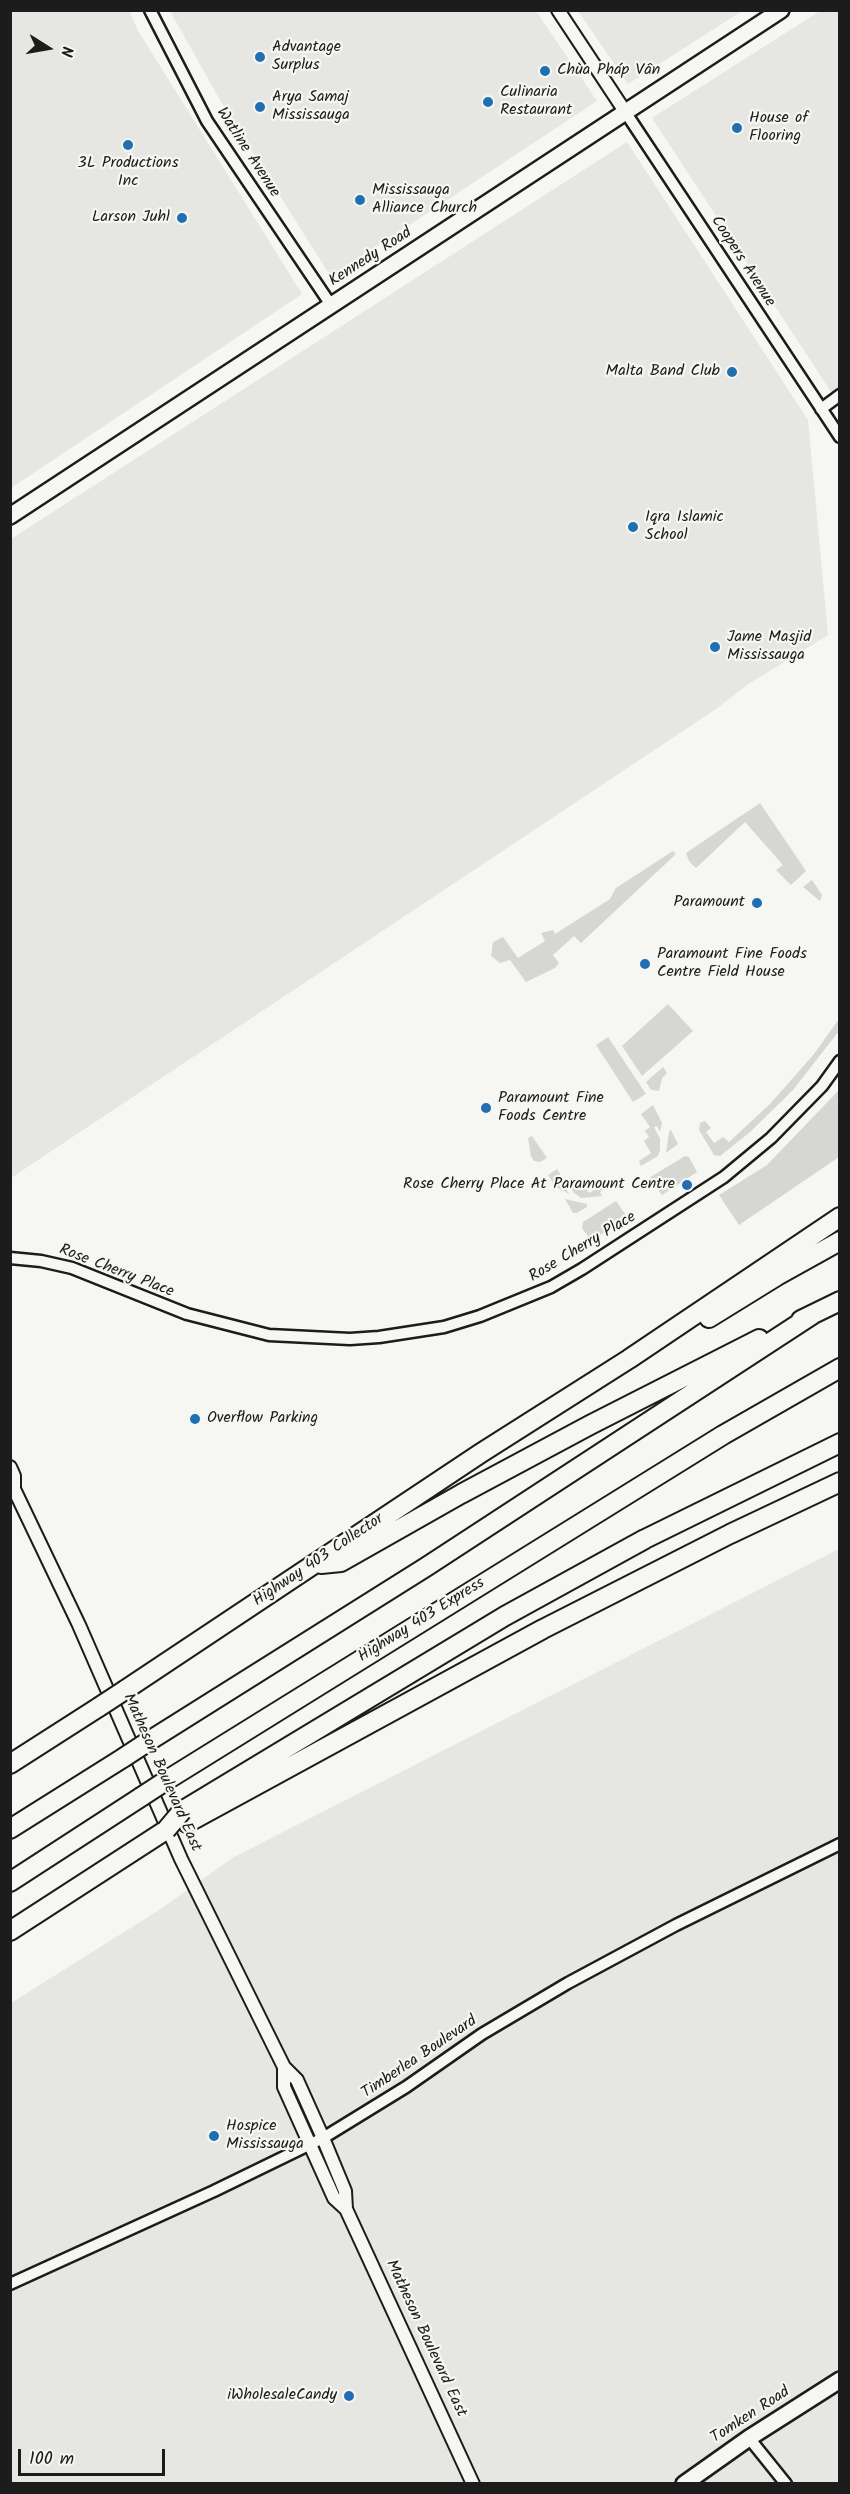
<!DOCTYPE html>
<html>
<head>
<meta charset="utf-8">
<style>
  body { margin:0 }
  #map { position:relative; width:850px; height:2494px; overflow:hidden; background:#f6f6f2; font-family:Kalam,sans-serif }
  canvas { display:block }
  .frame { position:absolute; inset:0; border:12px solid #1c1c1c; pointer-events:none }
  .north { position:absolute; left:18px; top:18px; width:60px; height:60px; -webkit-text-stroke:4px #f6f6f2; paint-order:stroke; rotate:101deg; font-size:16px; font-weight:700; line-height:24px; text-align:center; color:#1c1c1c }
  .north::after { content:''; display:block; margin:auto; width:21px; height:27px; background:#1c1c1c; clip-path:polygon(50% 0,100% 100%,50% 72%,0 100%) }
  .scale { position:absolute; left:18px; top:2449px; width:147px; height:27px; box-sizing:border-box; border:3px solid #1c1c1c; border-top:0; padding-left:8px; font-size:18px; line-height:21px; white-space:nowrap; color:#1c1c1c; -webkit-text-stroke:4px #f6f6f2; paint-order:stroke }
</style>
</head>
<body>
<div id="map">
<canvas width="850" height="2494"></canvas>
<div class="frame"></div>
<div class="north">N</div>
<div class="scale">100 m</div>
</div>
<script>
const context = document.querySelector('canvas').getContext('2d');
context.lineJoin = 'round';
function fill(path, color) { context.fillStyle = color; context.fill(path, 'evenodd'); }
const poly = rows => new Path2D(rows.map(r => 'M' + r).join(''));
function trace(path, color, width, dash) { context.strokeStyle = color; context.lineWidth = width; context.lineCap = dash ? 'butt' : 'round'; context.setLineDash(dash || []); context.stroke(path); }
function label(font, color, halo, rows, align = 'center') {
  context.font = font + ' Kalam,sans-serif'; context.lineWidth = 4.5; context.setLineDash([]); context.textBaseline = 'middle'; context.strokeStyle = halo; context.fillStyle = color; for (const [text, x, y, turn = 0] of rows) {
    context.save(); context.translate(x, y); context.rotate((+turn || 0) * Math.PI / 180); context.textAlign = isNaN(turn) ? turn : align; if (halo) context.strokeText(text, 0, 0); context.fillText(text, 0, 0); context.restore();
  }
}
fill(poly([
  [11,10,130,11,137,29,302,294,11,488],
  [170,11,536,11,597,101,335,274,328,272,225,109],
  [578,11,742,11,628,84],
  [820,11,839,11,839,404,652,118],
  [627,142,808,420,828,635,747,685,716,709,11,1178,11,539],
  [839,1549,839,2483,11,2484,11,2003,156,1912,234,1857]
]), '#e6e6e2');
fill(poly([
  [760,803,806,871,791,885,776,870,783,865,745,822,696,868,689,861,686,853],
  [673,851,676,854,581,943,574,936,553,955,559,963,555,968,526,982,510,960,500,963,491,956,493,942,503,937,518,958,545,941,541,933,553,930,555,934,610,899,616,888],
  [812,880,822,895,820,901,803,887],
  [668,1004,693,1031,642,1076,622,1046],
  [839,1019,839,1031,793,1090,749,1133,720,1156,714,1155,699,1130,700,1123,705,1121,711,1128,706,1132,714,1143,723,1137,729,1142,771,1103,814,1054],
  [608,1037,646,1094,633,1102,596,1045],
  [663,1067,667,1073,662,1078,659,1091,651,1090,646,1082],
  [839,1090,839,1157,739,1225,719,1195,767,1165],
  [653,1105,662,1123,660,1132,657,1126,654,1127,660,1139,660,1150,658,1156,641,1166,639,1161,651,1153,644,1141,649,1137,645,1131,650,1127,641,1114],
  [671,1130,678,1144,666,1153,669,1132],
  [532,1136,547,1158,540,1162,534,1161,531,1156,528,1138],
  [685,1156,689,1157,697,1172,662,1195,649,1178],
  [557,1169,566,1184,564,1185,569,1194,555,1186,548,1175],
  [569,1182,573,1187,582,1183,589,1193,601,1186,604,1189,600,1192,602,1196,581,1198,573,1192],
  [565,1199,587,1204,587,1207,577,1213,573,1213],
  [616,1201,628,1218,591,1241,582,1228,583,1222]
]), '#d6d6d2');
const minor = poly([
  [150,10,207,121,331,305],
  [626,113,840,437],
  [821,409,840,395],
  [10,1258,41,1261,72,1268,187,1314,269,1335,350,1339,379,1337,444,1327,480,1316,551,1287,582,1269,724,1177,771,1138,822,1086,840,1061],
  [10,2284,214,2191,323,2138,406,2087,482,2034,568,1983,676,1925,840,1844],
  [749,2438,786,2484]
]);
const tertiary = poly([
  [558,10,626,113],
  [10,1467,14,1476,14,1489,79,1625,181,1859,284,2067,297,2080,323,2138,345,2191,346,2209],
  [284,2067,284,2087,334,2198,346,2209,473,2484]
]);
const secondary = poly([
  [10,516,781,10],
  [684,2484,749,2438,840,2380]
]);
const motorway = poly([
  [709,1318,777,1276,840,1241],
  [801,1320,840,1301],
  [321,1564,341,1562,461,1494,590,1425,759,1339],
  [125,1690,481,1453,629,1359,840,1217],
  [149,1741,426,1567,812,1315],
  [10,1764,99,1707],
  [167,1780,723,1435,840,1368],
  [182,1811,505,1616,645,1539,840,1443],
  [187,1823,543,1629,730,1534,840,1482],
  [10,1829,123,1758],
  [10,1882,141,1797],
  [10,1931,166,1830]
]);
trace(minor, '#1c1c1c', 15);
trace(tertiary, '#1c1c1c', 16);
trace(secondary, '#1c1c1c', 20);
trace(motorway, '#1c1c1c', 22);
trace(minor, '#f6f6f2', 10);
trace(tertiary, '#f6f6f2', 12);
trace(secondary, '#f6f6f2', 15);
trace(motorway, '#f6f6f2', 18);
const motorwayBridge = poly([
  [99,1707,125,1690],
  [123,1758,149,1741],
  [141,1797,167,1780],
  [166,1830,182,1811]
]);
trace(motorwayBridge, '#1c1c1c', 22, []);
trace(motorwayBridge, '#f6f6f2', 18);
for (const [x, y, r, color] of [
  [260,57,6,"#1f6fb2"],
  [545,71,6,"#1f6fb2"],
  [488,102,6,"#1f6fb2"],
  [260,107,6,"#1f6fb2"],
  [737,128,6,"#1f6fb2"],
  [128,145,6,"#1f6fb2"],
  [360,200,6,"#1f6fb2"],
  [182,218,6,"#1f6fb2"],
  [732,372,6,"#1f6fb2"],
  [633,527,6,"#1f6fb2"],
  [715,647,6,"#1f6fb2"],
  [757,903,6,"#1f6fb2"],
  [645,964,6,"#1f6fb2"],
  [486,1108,6,"#1f6fb2"],
  [687,1185,6,"#1f6fb2"],
  [195,1419,6,"#1f6fb2"],
  [214,2136,6,"#1f6fb2"],
  [349,2396,6,"#1f6fb2"]
]) { const dot = new Path2D(); dot.arc(x, y, r, 0, 2 * Math.PI); context.fillStyle = color; context.fill(dot); trace(dot, '#f6f6f2', 2); }
label('16px', '#1c1c1c', '#f6f6f2', [
  ["Advantage",272,48],
  ["Surplus",272,66],
  ["Chùa Pháp Vân",557,71],
  ["Culinaria",500,93],
  ["Restaurant",500,111],
  ["Arya Samaj",272,98],
  ["Mississauga",272,116],
  ["House of",749,119],
  ["Flooring",749,137],
  ["3L Productions",128,164,"center"],
  ["Inc",128,182,"center"],
  ["Mississauga",372,191],
  ["Alliance Church",372,209],
  ["Larson Juhl",170,218,"right"],
  ["Malta Band Club",720,372,"right"],
  ["Iqra Islamic",645,518],
  ["School",645,536],
  ["Jame Masjid",727,638],
  ["Mississauga",727,656],
  ["Paramount",745,903,"right"],
  ["Paramount Fine Foods",657,955],
  ["Centre Field House",657,973],
  ["Paramount Fine",498,1099],
  ["Foods Centre",498,1117],
  ["Rose Cherry Place At Paramount Centre",675,1185,"right"],
  ["Overflow Parking",207,1419],
  ["Hospice",226,2127],
  ["Mississauga",226,2145],
  ["iWholesaleCandy",337,2396,"right"]
], 'left');
label('16px', '#1c1c1c', '#f6f6f2', [
  ["Watline Avenue",247,153,57],
  ["Kennedy Road",371,258,-33],
  ["Coopers Avenue",742,262,57],
  ["Rose Cherry Place",583,1248,-31],
  ["Rose Cherry Place",116,1272,21],
  ["Highway 403 Collector",319,1561,-34],
  ["Highway 403 Express",422,1621,-32],
  ["Matheson Boulevard East",161,1773,66],
  ["Timberlea Boulevard",420,2058,-34],
  ["Matheson Boulevard East",425,2339,65],
  ["Tomken Road",751,2416,-33]
]);
</script>
</body>
</html>
